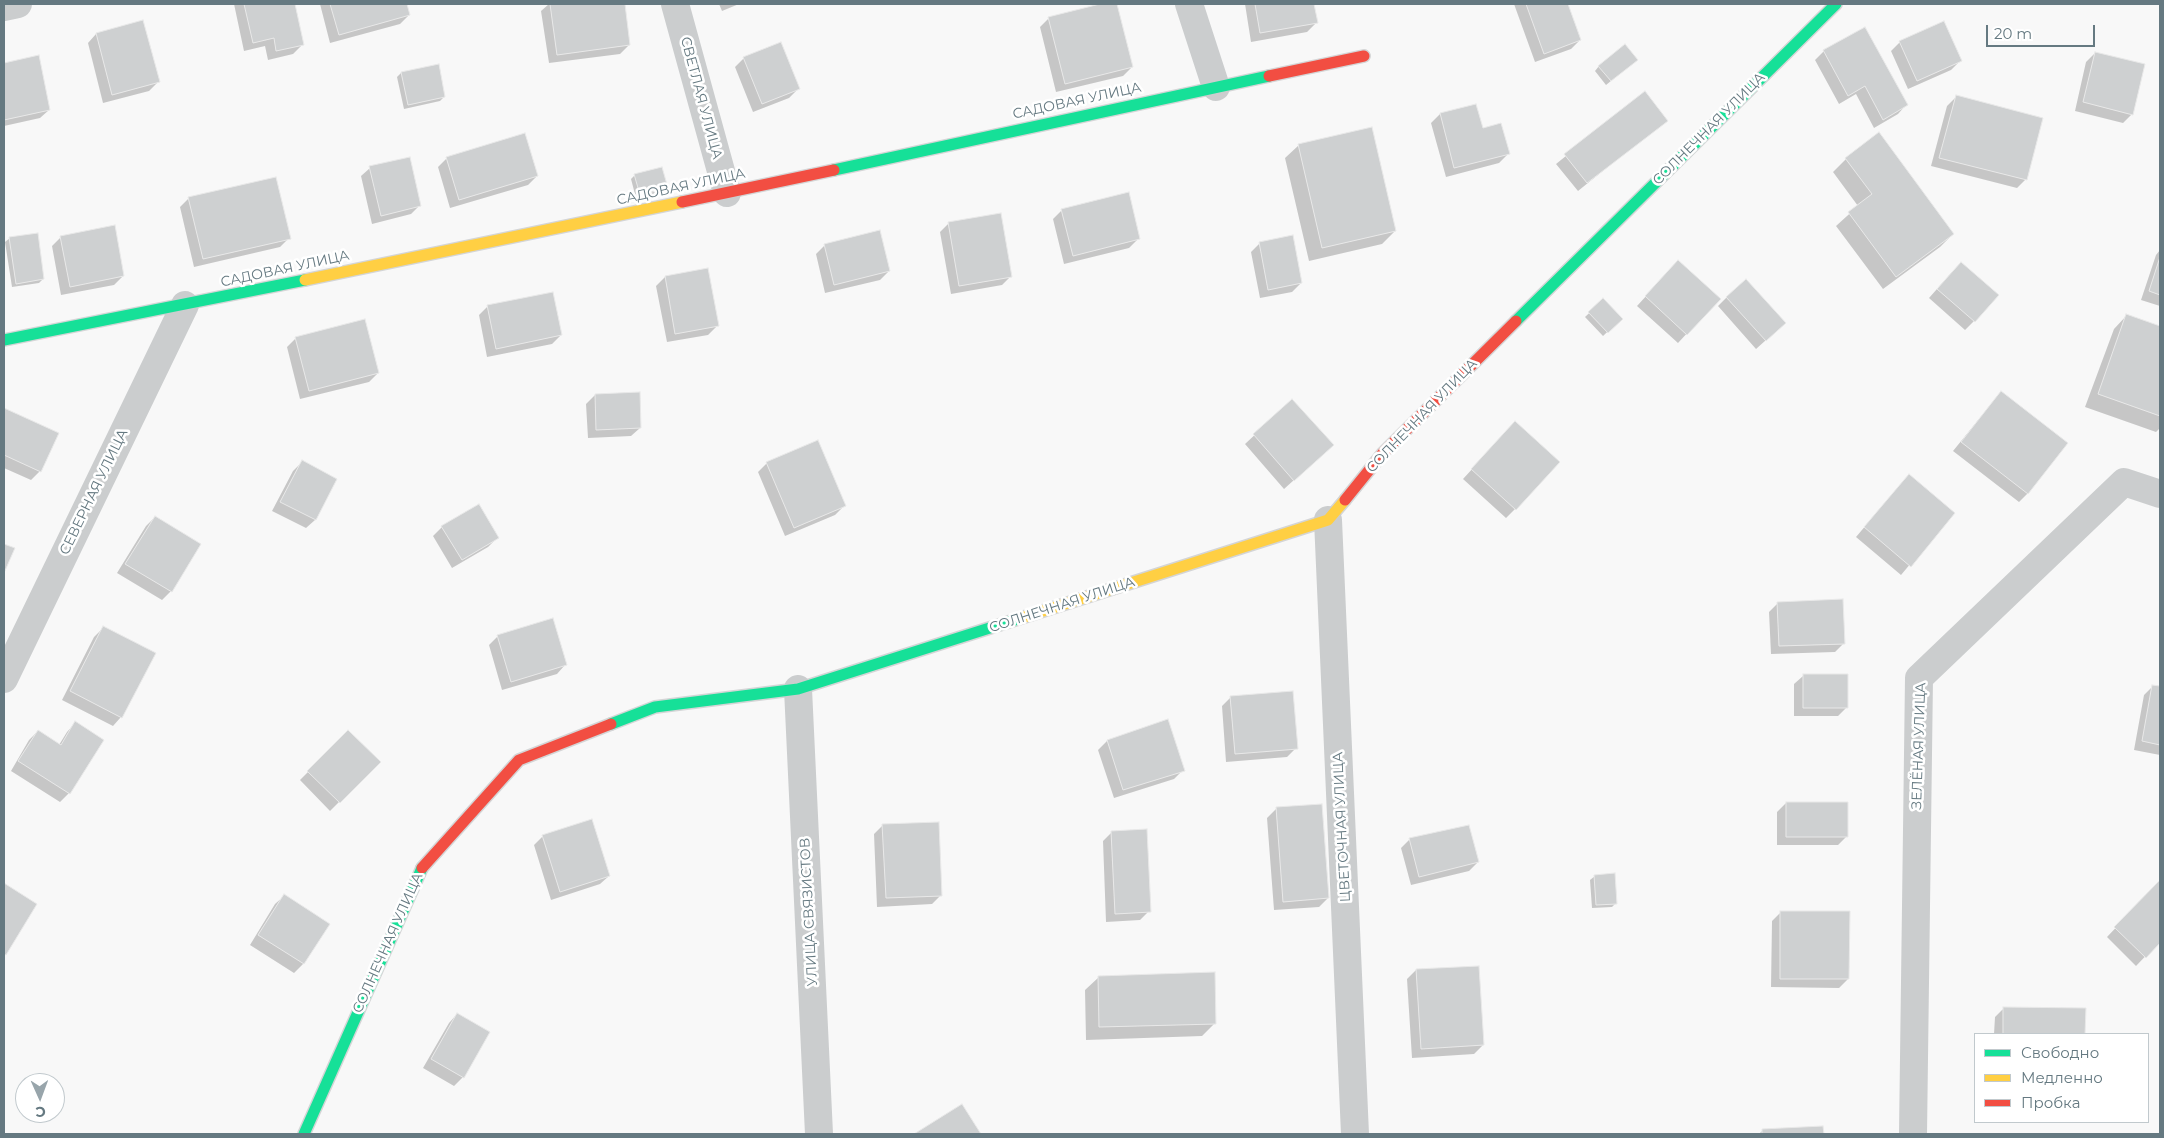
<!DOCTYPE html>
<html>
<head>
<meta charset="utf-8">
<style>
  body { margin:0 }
  #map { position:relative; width:2164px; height:1138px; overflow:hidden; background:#f8f8f8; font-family:Montserrat,sans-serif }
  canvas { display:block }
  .frame { position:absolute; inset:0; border:5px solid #657981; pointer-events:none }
  .legend { position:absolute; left:1974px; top:1033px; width:175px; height:90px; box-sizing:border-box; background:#fff; border:1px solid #c1c9cd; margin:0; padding:6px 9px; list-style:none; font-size:15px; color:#657981 }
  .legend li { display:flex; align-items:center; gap:10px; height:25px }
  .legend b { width:25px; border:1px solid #c1c9cd }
  .north { position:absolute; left:15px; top:1073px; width:50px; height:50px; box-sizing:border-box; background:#fff; border:1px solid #c1c9cd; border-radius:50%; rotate:178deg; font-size:14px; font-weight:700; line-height:20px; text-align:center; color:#657981 }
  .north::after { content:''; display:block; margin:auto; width:18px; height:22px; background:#98a5ab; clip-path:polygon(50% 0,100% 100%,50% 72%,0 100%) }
  .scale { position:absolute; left:1986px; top:25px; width:109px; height:22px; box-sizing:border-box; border:2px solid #657981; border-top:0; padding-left:6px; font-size:15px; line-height:18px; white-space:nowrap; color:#657981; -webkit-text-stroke:4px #fff; paint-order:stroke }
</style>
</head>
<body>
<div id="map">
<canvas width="2164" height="1138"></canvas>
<div class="frame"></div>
<ul class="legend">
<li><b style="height:6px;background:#16e098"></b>Свободно</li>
<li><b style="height:6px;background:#ffcf43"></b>Медленно</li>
<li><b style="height:6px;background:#f24e42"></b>Пробка</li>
</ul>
<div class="north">С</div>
<div class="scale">20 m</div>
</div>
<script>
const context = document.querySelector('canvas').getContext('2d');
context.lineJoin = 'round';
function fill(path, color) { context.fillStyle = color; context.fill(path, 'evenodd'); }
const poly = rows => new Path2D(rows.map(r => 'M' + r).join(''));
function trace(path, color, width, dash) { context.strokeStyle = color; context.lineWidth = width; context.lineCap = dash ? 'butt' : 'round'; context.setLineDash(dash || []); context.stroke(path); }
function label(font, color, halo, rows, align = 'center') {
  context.font = font + ' Montserrat,sans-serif'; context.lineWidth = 5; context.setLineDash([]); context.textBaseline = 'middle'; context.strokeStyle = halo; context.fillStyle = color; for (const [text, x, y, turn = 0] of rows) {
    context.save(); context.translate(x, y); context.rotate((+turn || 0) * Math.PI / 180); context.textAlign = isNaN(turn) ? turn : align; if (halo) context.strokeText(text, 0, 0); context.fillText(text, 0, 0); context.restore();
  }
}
fill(poly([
  [234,4,293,4,302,45,293,54,268,60,265,46,244,51],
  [320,4,406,4,409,15,400,24,330,43],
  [549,4,624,4,629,45,620,54,549,63,541,11],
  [719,4,739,4,722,11],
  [1105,4,1116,4,1132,67,1123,76,1056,92,1040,27,1049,18],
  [1245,4,1313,4,1316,23,1307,32,1251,42],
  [1514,4,1567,4,1580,40,1571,49,1535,62],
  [96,34,158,82,149,91,103,103,88,43],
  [1900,42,1960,61,1951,70,1908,89,1891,51],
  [1824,51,1906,105,1898,114,1874,128,1856,94,1839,104,1815,60],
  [2095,53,2132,114,2123,123,2075,111,2086,62],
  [38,57,49,110,40,118,4,126,4,64],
  [744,58,798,89,789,98,753,112,735,67],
  [1632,64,1606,85,1595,71,1599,66],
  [401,73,444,97,440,101,404,109,397,77],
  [1644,93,1666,120,1578,191,1556,164],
  [1956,97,2026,179,2017,188,1931,166,1947,106],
  [1476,105,1482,129,1508,154,1499,163,1446,177,1431,123,1440,114],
  [1299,145,1395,231,1382,244,1309,261,1285,158],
  [447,158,537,176,528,185,450,208,438,167],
  [1846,159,1953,234,1940,247,1883,289,1836,226,1858,206,1833,172],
  [370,168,420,205,411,214,372,224,361,176],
  [635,175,666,188,662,192,636,198,631,179],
  [189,198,289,238,280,247,194,267,180,207],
  [1062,210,1138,239,1129,248,1064,264,1053,219],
  [949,223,1011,276,1002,285,951,294,940,232],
  [61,237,123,276,114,285,61,295,52,246],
  [10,238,43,279,39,283,12,287,5,242],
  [1260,243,1301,283,1292,292,1260,298,1251,252],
  [825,245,889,271,880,280,825,293,816,254],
  [2160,250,2160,306,2141,300,2156,255],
  [1669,271,1719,299,1678,343,1637,306],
  [1952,272,1974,321,1965,330,1929,298],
  [665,277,717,326,708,335,667,342,656,286],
  [1727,297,1775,332,1756,349,1718,306],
  [1603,300,1621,319,1603,336,1585,317],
  [488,306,561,335,552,344,487,357,479,315],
  [2127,315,2160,327,2160,428,2156,432,2085,407,2114,329],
  [296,338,378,373,369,382,300,399,287,347],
  [2001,392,2028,493,2019,502,1953,451],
  [595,395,640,428,631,436,588,438,586,404],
  [1292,400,1323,454,1284,489,1245,444],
  [4,410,57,433,40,471,31,480,4,468],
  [1506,432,1515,509,1506,518,1463,479],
  [302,462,335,480,315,520,306,528,272,511,293,471],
  [767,463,844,506,835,515,785,536,758,472],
  [1900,485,1953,513,1901,575,1856,537],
  [155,517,171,591,162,600,117,573,146,526],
  [442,527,497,538,488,547,452,568,433,536],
  [1778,603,1844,643,1835,652,1771,654,1769,612],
  [103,628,121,717,113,726,62,700,94,637],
  [498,636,565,665,557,674,502,690,489,645],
  [1803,676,1847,707,1838,716,1794,716,1794,684],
  [2153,686,2160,688,2160,755,2134,750,2144,695],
  [1231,697,1296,748,1287,757,1226,762,1222,706],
  [75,723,69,793,60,802,11,771,29,740,38,731,59,745,67,732],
  [348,732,379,762,330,811,300,780],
  [1107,741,1183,770,1174,779,1114,798,1098,750],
  [1786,803,1847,836,1838,845,1777,845,1777,812],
  [1276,809,1328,898,1319,907,1274,910,1267,818],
  [883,825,941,895,932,904,877,907,874,834],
  [1112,832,1149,911,1140,920,1106,922,1103,841],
  [543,836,609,876,600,884,551,900,534,845],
  [1410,839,1478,862,1469,871,1411,885,1401,848],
  [1595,876,1616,903,1612,907,1592,908,1590,880],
  [2160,881,2160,941,2136,966,2107,937],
  [4,885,36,904,4,955],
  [284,896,329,924,303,964,294,973,250,945,275,904],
  [1781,912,1848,979,1839,988,1771,987,1772,921],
  [1416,970,1483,1045,1474,1054,1412,1058,1407,979],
  [1099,977,1215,1023,1202,1036,1086,1040,1085,990],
  [2004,1008,2085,1009,2084,1034,1994,1034,1995,1017],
  [457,1014,463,1077,454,1086,423,1068,449,1023],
  [962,1106,979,1134,916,1134],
  [1822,1128,1822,1134,1759,1134,1763,1130]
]), '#0003');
const building = poly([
  [244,4,295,4,304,45,276,51,274,38,253,43,244,4],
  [330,4,407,4,410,15,339,35,330,4],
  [550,4,625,4,630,45,557,55,550,4],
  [1100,4,1117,4,1133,67,1065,84,1048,17,1100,4],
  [1255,4,1314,4,1318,23,1260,33,1255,4],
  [1526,4,1568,4,1581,40,1544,54,1526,4],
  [143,20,160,82,112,95,96,33,143,20],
  [1944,21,1962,61,1917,81,1899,41,1944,21],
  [1865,27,1908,105,1883,120,1865,86,1848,96,1823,50,1865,27],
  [781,42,800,89,762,104,743,57,781,42],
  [1625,44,1638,60,1611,81,1598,66,1625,44],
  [2095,52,2145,64,2133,115,2083,102,2095,52],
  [39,55,50,110,4,120,4,63,39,55],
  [439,64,445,97,408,105,401,72,439,64],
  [1645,91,1668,121,1587,183,1564,154,1645,91],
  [1956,95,2043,118,2027,180,1939,158,1956,95],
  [1476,104,1483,128,1501,123,1510,154,1454,168,1440,113,1476,104],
  [1372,127,1396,231,1322,248,1298,144,1372,127],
  [1879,132,1954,234,1896,277,1848,212,1872,194,1845,158,1879,132],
  [525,133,538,176,459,200,446,157,525,133],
  [410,157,421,206,381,216,369,166,410,157],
  [662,167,668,188,640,195,634,174,662,167],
  [276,177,291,239,203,259,188,197,276,177],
  [1129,192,1140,239,1073,256,1061,209,1129,192],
  [1001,213,1012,277,959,286,948,222,1001,213],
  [115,225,124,276,70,287,60,236,115,225],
  [880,230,890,271,834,285,824,244,880,230],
  [38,233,44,279,16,284,9,237,38,233],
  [1293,235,1302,283,1268,290,1259,242,1293,235],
  [2160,257,2160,295,2149,291,2160,257],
  [1678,260,1721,299,1687,335,1645,296,1678,260],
  [1961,262,1999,295,1975,322,1937,289,1961,262],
  [708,268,719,326,675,334,665,276,708,268],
  [1746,279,1786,323,1766,341,1726,297,1746,279],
  [553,292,562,335,496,349,487,305,553,292],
  [1603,298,1623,319,1608,333,1588,312,1603,298],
  [2126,314,2160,326,2160,416,2098,394,2126,314],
  [365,319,379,373,309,391,295,337,365,319],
  [2001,391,2068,443,2028,494,1961,442,2001,391],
  [640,392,641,428,596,430,595,394,640,392],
  [1292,399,1334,445,1294,481,1253,434,1292,399],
  [4,408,59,433,41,472,4,455,4,408],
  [1515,421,1560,462,1516,510,1471,469,1515,421],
  [818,440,846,506,794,528,766,462,818,440],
  [302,460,337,479,316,520,280,502,302,460],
  [1909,474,1955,513,1911,567,1864,527,1909,474],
  [479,504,499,538,462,560,441,526,479,504],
  [155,516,201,544,172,592,125,564,155,516],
  [4,544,15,548,4,573,4,544],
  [1843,599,1845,644,1779,646,1777,602,1843,599],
  [553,618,567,665,511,682,497,635,553,618],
  [103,626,156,653,122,718,70,691,103,626],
  [1803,674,1848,674,1848,708,1803,708,1803,674],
  [2152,685,2160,686,2160,745,2142,741,2152,685],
  [1293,691,1298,749,1235,754,1230,696,1293,691],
  [1168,719,1185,771,1123,790,1107,740,1168,719],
  [75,721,104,740,70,794,18,761,38,730,61,745,75,721],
  [348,730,381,762,340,803,307,771,348,730],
  [1786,802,1848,802,1848,837,1786,837,1786,802],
  [1322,804,1329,898,1283,902,1276,807,1322,804],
  [592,819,610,876,560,892,542,835,592,819],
  [939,822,942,896,886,898,882,824,939,822],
  [1469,825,1479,862,1419,877,1409,838,1469,825],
  [1147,829,1151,912,1115,914,1111,831,1147,829],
  [1615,873,1617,904,1596,905,1594,875,1615,873],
  [2160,880,2160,943,2146,958,2114,927,2160,880],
  [4,883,37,904,6,955,4,954,4,883],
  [284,894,330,924,304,964,258,935,284,894],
  [1780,911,1850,911,1849,979,1780,979,1780,911],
  [1479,966,1484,1045,1421,1049,1416,969,1479,966],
  [1215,972,1216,1024,1099,1027,1098,976,1215,972],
  [2003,1007,2086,1008,2085,1034,2003,1034,2003,1007],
  [457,1013,490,1032,464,1078,431,1059,457,1013],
  [962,1104,981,1134,914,1134,962,1104],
  [1823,1126,1824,1134,1762,1134,1762,1129,1823,1126]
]);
fill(building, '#ced0d1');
trace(building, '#e8e8e8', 1);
const fast = poly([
  [834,170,1269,76],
  [1516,321,1836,4],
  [4,340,305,280],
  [611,724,655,707,798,689,1021,618],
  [304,1134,422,868]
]);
const slow = poly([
  [305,280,682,202],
  [1021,618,1328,520,1345,500]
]);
const jam = poly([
  [1269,76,1364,56],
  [682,202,834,170],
  [1345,500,1383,453,1516,321],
  [422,868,519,760,611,724]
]);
trace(fast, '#d4d5d6', 14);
trace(slow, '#d4d5d6', 14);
trace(jam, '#d4d5d6', 14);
trace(poly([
  [675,4,727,193],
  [1189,4,1216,87],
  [4,7,18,4],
  [1328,520,1355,1134],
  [4,679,185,305],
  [798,689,819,1134],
  [1913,1134,1919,678,2124,482,2160,494]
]), '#cbcdce', 28);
trace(fast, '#16e098', 11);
trace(slow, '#ffcf43', 11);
trace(jam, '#f24e42', 11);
label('14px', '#657981', '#fff', [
  ["СВЕТЛАЯ УЛИЦА",701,98,75],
  ["САДОВАЯ УЛИЦА",1077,101,-12],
  ["СОЛНЕЧНАЯ УЛИЦА",1709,129,-45],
  ["САДОВАЯ УЛИЦА",681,187,-12],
  ["САДОВАЯ УЛИЦА",285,269,-12],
  ["СОЛНЕЧНАЯ УЛИЦА",1422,416,-46],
  ["СЕВЕРНАЯ УЛИЦА",94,492,-64],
  ["СОЛНЕЧНАЯ УЛИЦА",1062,605,-18],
  ["ЗЕЛЁНАЯ УЛИЦА",1919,746,-88],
  ["ЦВЕТОЧНАЯ УЛИЦА",1342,827,-93],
  ["УЛИЦА СВЯЗИСТОВ",809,912,-93],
  ["СОЛНЕЧНАЯ УЛИЦА",388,943,-66]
]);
</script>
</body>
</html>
